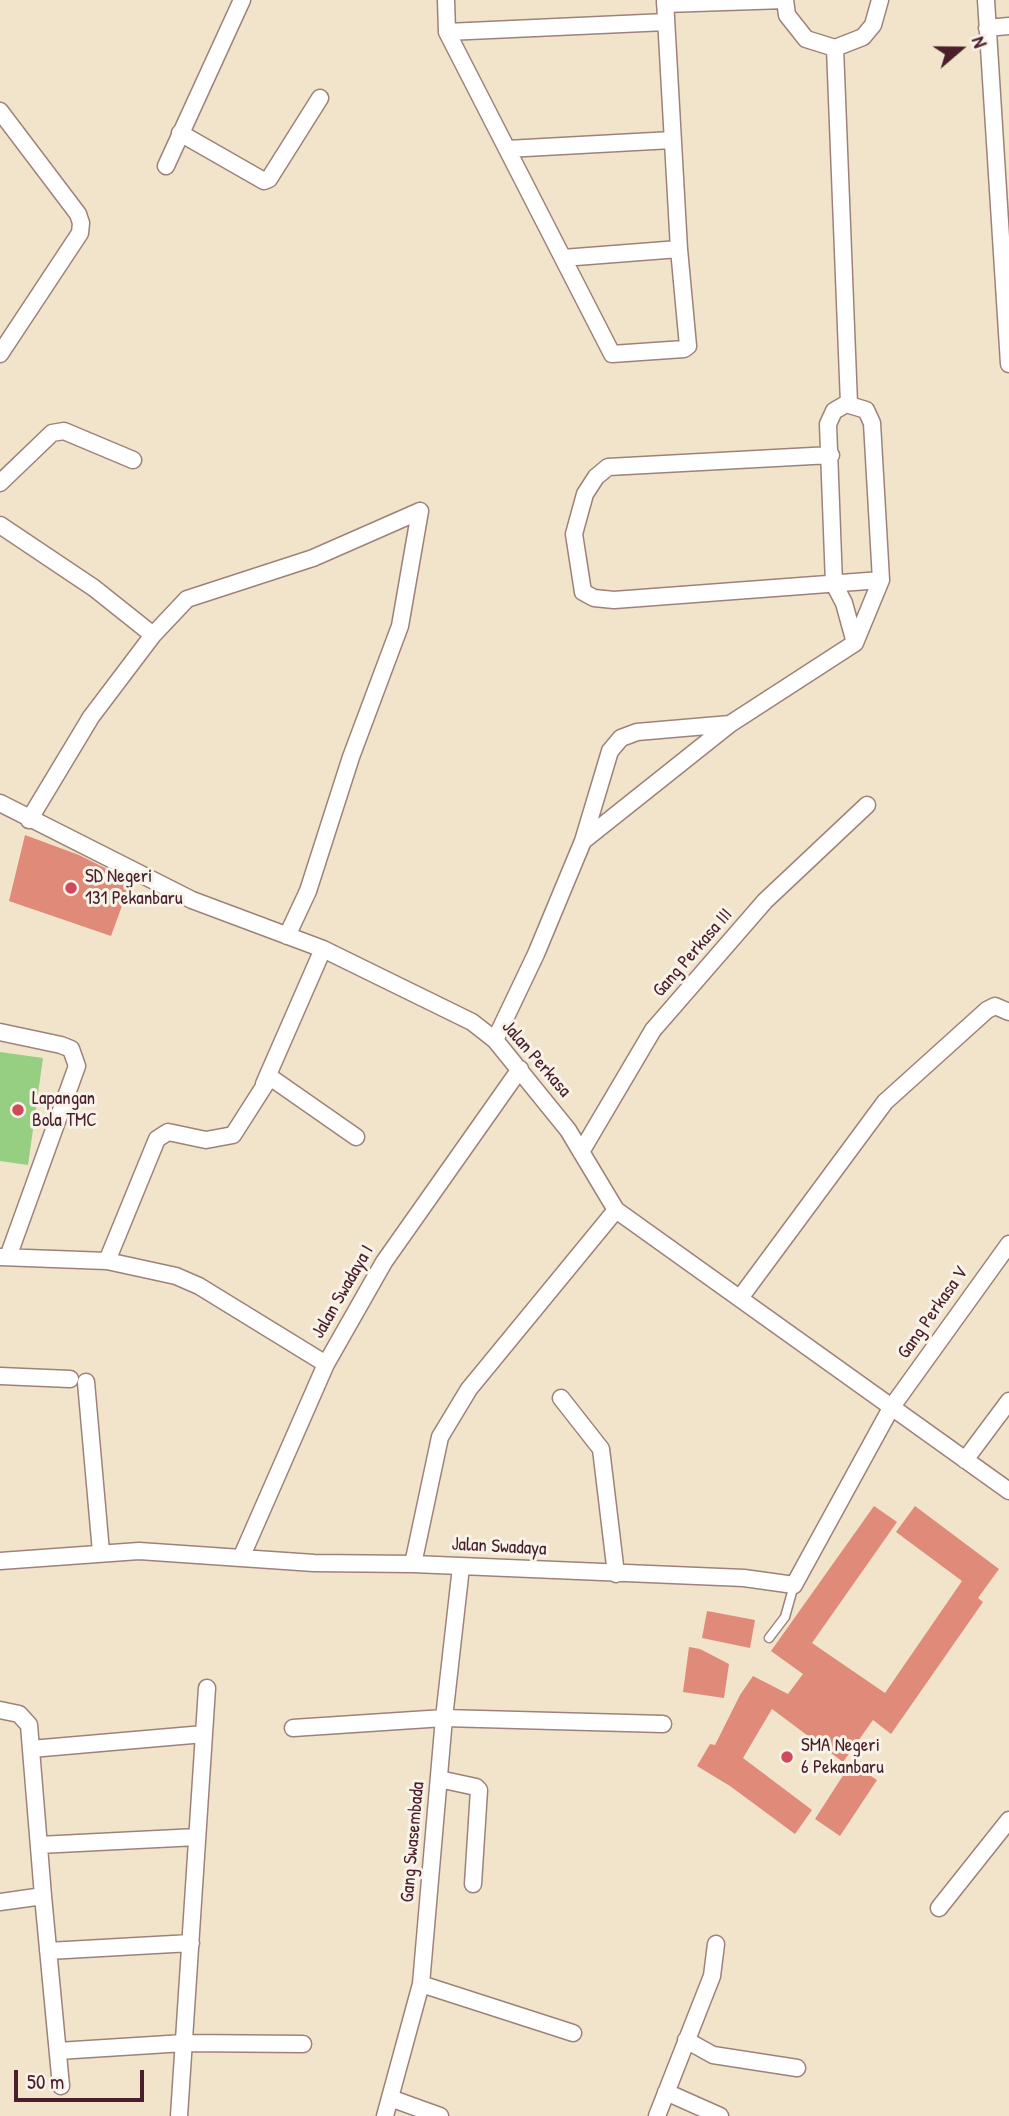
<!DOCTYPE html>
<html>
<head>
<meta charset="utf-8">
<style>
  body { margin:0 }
  #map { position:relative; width:1009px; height:2116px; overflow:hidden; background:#f1e4ca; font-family:"Patrick Hand",sans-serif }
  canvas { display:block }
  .north { position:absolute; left:925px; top:14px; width:70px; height:70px; -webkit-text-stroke:5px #f7f3e8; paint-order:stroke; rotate:70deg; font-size:19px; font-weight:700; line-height:28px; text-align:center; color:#4a1f2b }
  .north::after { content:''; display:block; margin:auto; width:24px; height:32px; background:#4a1f2b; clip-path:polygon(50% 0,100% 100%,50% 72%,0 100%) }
  .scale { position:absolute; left:14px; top:2070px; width:130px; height:32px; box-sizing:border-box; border:4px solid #4a1f2b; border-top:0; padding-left:9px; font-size:21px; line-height:24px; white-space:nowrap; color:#4a1f2b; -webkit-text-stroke:5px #f7f3e8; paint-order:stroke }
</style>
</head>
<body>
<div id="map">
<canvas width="1009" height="2116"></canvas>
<div class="north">N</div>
<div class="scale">50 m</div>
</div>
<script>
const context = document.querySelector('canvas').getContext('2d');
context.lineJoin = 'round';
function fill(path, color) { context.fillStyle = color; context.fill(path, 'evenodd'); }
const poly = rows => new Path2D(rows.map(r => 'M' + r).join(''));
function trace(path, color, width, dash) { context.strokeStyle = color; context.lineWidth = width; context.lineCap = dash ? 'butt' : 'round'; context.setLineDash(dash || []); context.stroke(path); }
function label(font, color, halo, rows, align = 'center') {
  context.font = font + ' "Patrick Hand",sans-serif'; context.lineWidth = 6; context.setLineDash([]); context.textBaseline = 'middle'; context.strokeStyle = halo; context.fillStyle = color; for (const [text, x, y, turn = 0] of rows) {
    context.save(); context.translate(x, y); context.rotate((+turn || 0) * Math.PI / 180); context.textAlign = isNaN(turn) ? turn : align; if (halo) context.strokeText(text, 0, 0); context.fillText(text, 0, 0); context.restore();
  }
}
fill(poly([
  [0,1052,43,1058,28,1165,0,1161]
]), '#96cf82');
fill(poly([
  [25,835,79,855,131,881,111,936,9,901],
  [874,1506,897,1522,812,1643,885,1693,962,1581,896,1532,915,1506,999,1569,978,1598,983,1602,891,1734,873,1720,843,1762,772,1709,743,1758,812,1810,795,1834,730,1786,697,1766,710,1744,715,1745,740,1695,753,1676,788,1694,803,1674,771,1651],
  [707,1611,755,1620,750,1648,702,1638],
  [689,1647,700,1649,729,1664,724,1698,683,1692],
  [851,1763,877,1780,840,1836,815,1819]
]), '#e08a79');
const lane = poly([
  [769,1638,785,1617,794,1585]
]);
const street = poly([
  [446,0,447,32,612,354,684,349,688,346,679,249,665,0],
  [785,0,787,15,806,39,835,48,863,37,873,25,880,0],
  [986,0,1009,364],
  [665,4,785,0],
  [987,28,1009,26],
  [447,32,666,22],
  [835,48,849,404],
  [0,111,78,214,81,223,80,233,0,354],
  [180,133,264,181,269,179,320,98],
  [507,149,672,140],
  [166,166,242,0],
  [563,258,679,249],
  [831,455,608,467,596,477,585,494,574,534,583,592,594,598,614,600,881,580],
  [0,483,52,433,64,431,133,460],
  [0,525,94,588,153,635],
  [0,803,192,900,323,949,472,1022,495,1040,568,1130,616,1210,1009,1491],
  [29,820,91,717,153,635,187,599,313,558,420,511],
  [583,841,730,724,855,643,881,580,872,423,866,410,846,404,834,411,828,424,834,584,844,603,855,643],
  [287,936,308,891,351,757,400,626,420,511],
  [0,1032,61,1045,71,1049,77,1066,8,1257],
  [495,1040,536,954,583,841,610,751,621,738,637,732,730,724],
  [264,1084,323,949],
  [581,1152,653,1030,765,901,867,805],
  [0,1257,107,1261,176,1276,199,1286,326,1364],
  [107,1261,157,1139,168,1132,206,1140,233,1135,270,1077,356,1137],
  [740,1298,885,1102,987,1010,995,1006,1009,1012],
  [0,1376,70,1379],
  [86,1382,101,1552],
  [561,1398,601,1449,616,1574],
  [965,1460,1009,1401],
  [241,1558,326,1364,384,1262,520,1069],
  [0,1561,139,1551,314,1563,413,1564,744,1578,794,1585,891,1408,1009,1244],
  [413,1564,440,1437,469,1389,616,1210],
  [0,1710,19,1714,29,1725,43,1896,0,1902],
  [293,1728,444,1718,663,1724],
  [31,1749,204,1734],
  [439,1779,476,1787,479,1790,473,1884],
  [39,1845,197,1837],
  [43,1896,61,2086],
  [939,1908,1009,1820],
  [48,1951,191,1943],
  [421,1984,573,2033],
  [686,2040,713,2055,797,2068],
  [58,2051,184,2043,303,2044],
  [666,2092,720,2116],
  [390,2098,440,2116],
  [179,2116,207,1688],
  [385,2116,421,1984,444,1718,461,1567],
  [657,2116,712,1976,716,1944]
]);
trace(lane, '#9e827a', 11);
trace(street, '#9e827a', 19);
trace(lane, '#fff', 8);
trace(street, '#fff', 16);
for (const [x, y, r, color] of [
  [71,888,7,"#d1495b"],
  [18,1110,7,"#d1495b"],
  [787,1757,7,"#d1495b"]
]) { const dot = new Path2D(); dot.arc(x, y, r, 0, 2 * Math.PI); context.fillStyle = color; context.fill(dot); trace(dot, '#f7f3e8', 2.5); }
label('19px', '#4a1f2b', '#f7f3e8', [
  ["SD Negeri",85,877],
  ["131 Pekanbaru",85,899],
  ["Lapangan",32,1099],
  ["Bola TMC",32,1121],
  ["SMA Negeri",801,1746],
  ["6 Pekanbaru",801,1768]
], 'left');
label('19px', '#4a1f2b', '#f7f3e8', [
  ["Gang Perkasa III",693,953,-49],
  ["Jalan Perkasa",536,1059,49],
  ["Jalan Swadaya I",343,1292,-60],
  ["Gang Perkasa V",933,1313,-55],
  ["Jalan Swadaya",499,1547,3],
  ["Gang Swasembada",413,1842,-85]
]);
</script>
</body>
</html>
